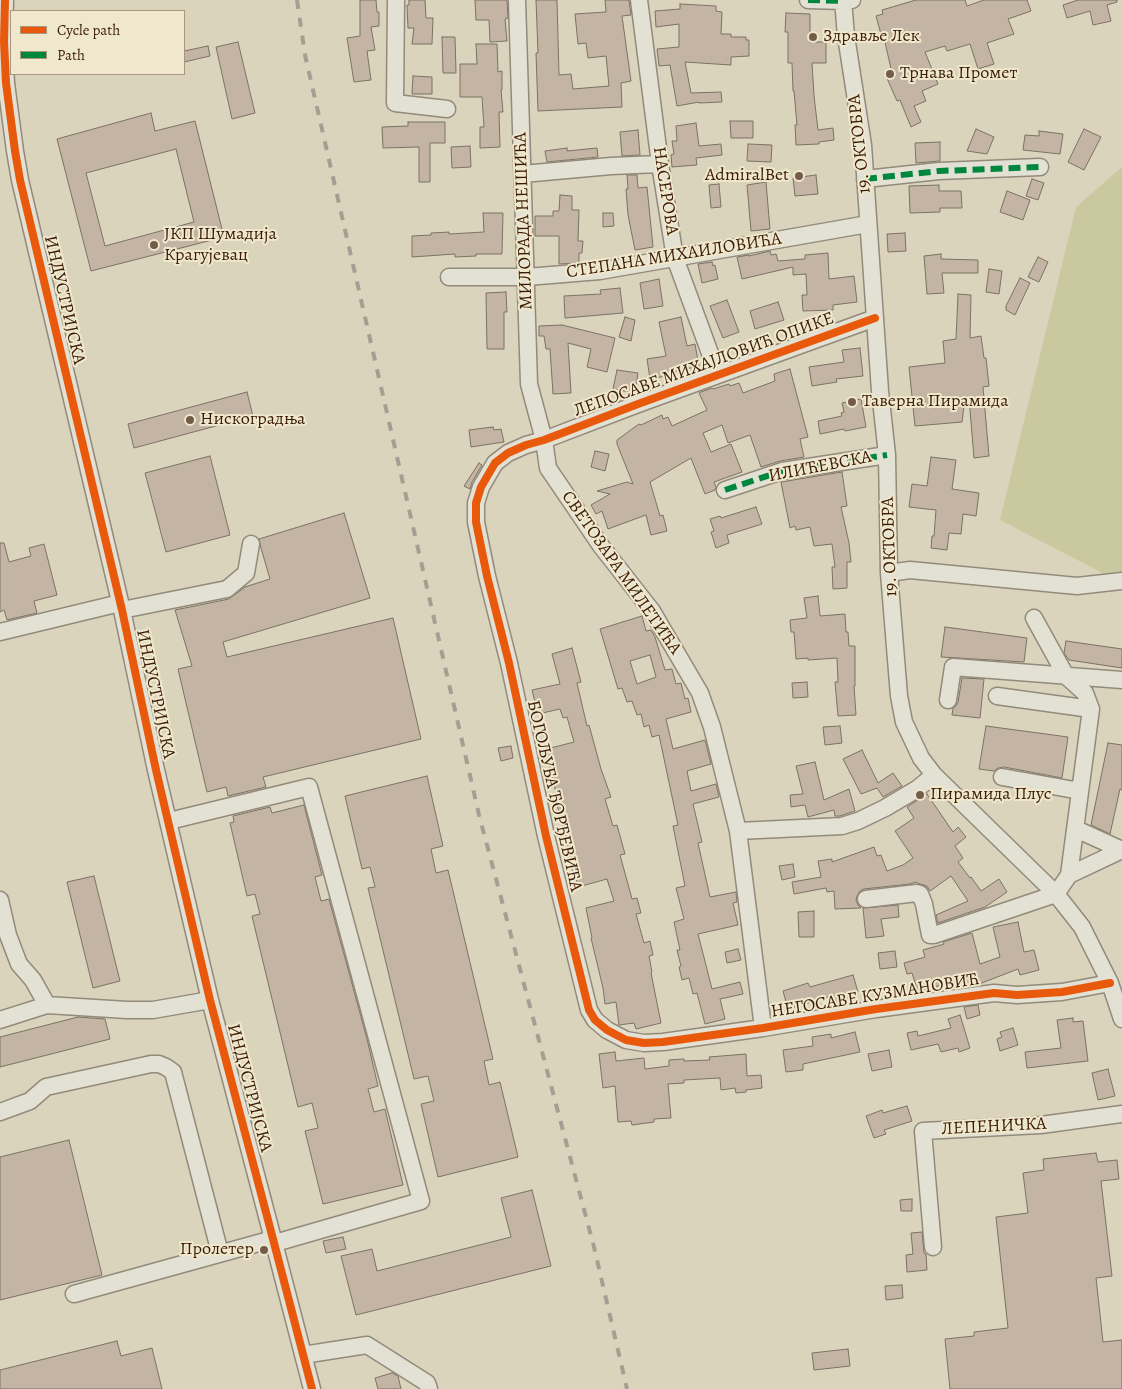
<!DOCTYPE html>
<html>
<head>
<meta charset="utf-8">
<style>
  body { margin:0 }
  #map { position:relative; width:1122px; height:1389px; overflow:hidden; background:#dbd4bd; font-family:Alegreya,serif }
  canvas { display:block }
  .legend { position:absolute; left:10px; top:10px; width:175px; height:65px; box-sizing:border-box; background:#f0e8cc; border:1px solid #a8967f; margin:0; padding:6px 9px; list-style:none; font-size:15px; color:#3b1c0b }
  .legend li { display:flex; align-items:center; gap:10px; height:25px }
  .legend b { width:25px; border:1px solid #a8967f }
</style>
</head>
<body>
<div id="map">
<canvas width="1122" height="1389"></canvas>
<ul class="legend">
<li><b style="height:6px;background:#e8590c"></b>Cycle path</li>
<li><b style="height:6px;background:#00873e"></b>Path</li>
</ul>
</div>
<script>
const context = document.querySelector('canvas').getContext('2d');
context.lineJoin = 'round';
function fill(path, color) { context.fillStyle = color; context.fill(path, 'evenodd'); }
const poly = rows => new Path2D(rows.map(r => 'M' + r).join(''));
function trace(path, color, width, dash) { context.strokeStyle = color; context.lineWidth = width; context.lineCap = dash ? 'butt' : 'round'; context.setLineDash(dash || []); context.stroke(path); }
function label(font, color, halo, rows, align = 'center') {
  context.font = font + ' Alegreya,serif'; context.lineWidth = 4; context.setLineDash([]); context.textBaseline = 'middle'; context.strokeStyle = halo; context.fillStyle = color; for (const [text, x, y, turn = 0] of rows) {
    context.save(); context.translate(x, y); context.rotate((+turn || 0) * Math.PI / 180); context.textAlign = isNaN(turn) ? turn : align; if (halo) context.strokeText(text, 0, 0); context.fillText(text, 0, 0); context.restore();
  }
}
fill(poly([
  [1122,167,1122,583,1000,520,1076,207]
]), '#cac89f');
const building = poly([
  [360,0,376,0,377,12,379,12,379,26,371,27,375,50,367,51,371,80,354,82,347,38,360,36,360,0],
  [409,0,425,0,426,18,433,18,432,44,412,44,414,28,408,28,407,5,409,5,409,0],
  [475,0,507,0,508,18,505,19,507,41,490,42,489,20,476,20,475,0],
  [536,0,557,0,559,75,571,74,573,89,609,86,606,56,588,58,586,43,578,44,575,14,606,12,605,0,629,0,631,15,622,16,631,81,621,83,622,107,538,111,536,53,538,53,536,0],
  [916,0,965,0,967,6,984,0,1027,0,1031,11,1008,19,1014,34,987,43,994,64,978,69,970,44,947,51,945,46,925,52,938,84,922,91,926,101,914,106,921,122,911,127,900,100,897,101,886,76,892,73,884,38,882,38,876,16,883,14,882,10,916,0],
  [1078,0,1117,0,1117,2,1107,5,1111,21,1093,25,1090,11,1067,18,1063,5,1078,0],
  [680,4,716,6,716,11,722,12,721,34,731,34,731,37,746,37,746,40,749,40,749,56,731,57,731,65,685,62,691,93,721,92,722,102,699,103,699,102,677,106,670,65,659,66,657,49,679,47,679,24,656,27,655,11,680,9,680,4],
  [786,13,810,14,810,42,826,42,826,63,812,63,814,96,818,130,833,128,834,140,819,142,819,144,796,145,795,125,797,125,794,91,793,91,792,63,788,63,788,32,785,32,786,13],
  [442,37,455,37,456,73,443,73,442,37],
  [238,42,255,113,232,119,216,47,238,42],
  [476,44,497,44,498,72,502,71,502,90,501,90,503,112,499,112,500,147,480,148,480,127,484,127,482,97,460,97,460,64,477,64,476,44],
  [208,46,210,56,184,62,184,51,208,46],
  [413,76,432,77,432,94,412,94,413,76],
  [151,113,155,131,195,121,224,237,91,271,57,139,151,113],
  [176,149,194,222,105,246,86,173,176,149],
  [730,121,753,121,753,138,731,138,730,121],
  [408,122,445,122,445,143,430,143,430,182,419,182,419,147,383,148,382,127,408,126,408,122],
  [696,123,699,146,721,144,722,155,696,158,697,165,672,167,671,155,674,154,672,141,677,141,676,126,696,123],
  [976,129,994,137,987,154,967,151,976,129],
  [1084,129,1101,137,1084,170,1068,162,1084,129],
  [638,130,640,155,622,156,620,132,638,130],
  [1039,131,1063,134,1060,154,1023,150,1025,135,1039,136,1039,131],
  [940,142,940,161,916,163,915,143,940,142],
  [748,144,772,145,771,162,747,161,748,144],
  [470,146,471,167,452,168,451,147,470,146],
  [567,148,567,151,597,148,598,157,547,162,545,151,567,148],
  [627,175,637,175,638,188,647,187,653,247,635,250,628,215,626,189,628,189,627,175],
  [816,175,818,194,795,196,793,178,816,175],
  [1032,179,1044,183,1038,200,1026,196,1032,179],
  [766,182,770,229,751,231,747,185,766,182],
  [719,184,721,207,711,208,709,185,719,184],
  [939,185,939,191,961,191,962,208,940,208,940,212,910,213,909,186,939,185],
  [1007,191,1030,200,1023,220,1000,212,1007,191],
  [560,195,572,196,572,210,579,210,578,241,583,241,582,253,579,253,579,263,559,264,559,236,535,236,535,216,553,216,553,211,559,211,560,195],
  [483,213,503,213,502,254,476,254,476,256,455,257,455,254,412,257,412,236,431,235,431,233,449,232,449,234,484,232,483,213],
  [603,213,613,213,614,226,603,227,603,213],
  [905,233,906,251,888,252,887,234,905,233],
  [770,251,771,255,776,254,778,261,805,259,805,255,828,253,829,279,854,276,857,302,833,305,833,310,803,311,802,295,807,295,806,274,793,275,793,267,742,279,737,257,749,255,749,256,770,251],
  [941,254,941,259,978,260,978,273,942,273,944,293,927,294,924,256,941,254],
  [1038,257,1048,262,1039,282,1028,277,1038,257],
  [712,262,713,266,715,265,718,279,702,283,698,264,712,262],
  [989,269,1002,271,999,294,986,292,989,269],
  [1020,278,1030,283,1015,315,1006,310,1006,306,1020,278],
  [659,279,663,306,644,309,640,283,659,279],
  [620,288,623,313,565,318,564,296,601,294,600,290,620,288],
  [506,292,507,312,504,312,504,349,487,349,486,293,506,292],
  [958,294,971,295,970,338,981,336,984,358,986,358,989,386,983,387,989,456,974,458,969,398,965,398,962,422,915,426,909,367,945,363,943,341,956,339,958,294],
  [727,300,739,332,723,338,710,306,727,300],
  [778,302,784,320,755,329,750,311,778,302],
  [625,317,635,320,631,341,619,337,625,317],
  [681,317,687,346,695,344,699,366,670,373,671,375,650,379,647,359,666,356,659,322,681,317],
  [562,325,615,338,607,372,587,367,591,349,568,343,571,393,553,394,550,349,546,349,544,336,539,336,539,326,562,325],
  [860,348,863,376,836,379,837,382,812,386,809,367,844,362,842,350,860,348],
  [790,369,808,437,800,439,804,457,780,461,761,467,750,435,728,443,722,425,703,433,711,452,731,444,742,472,714,482,716,487,715,490,705,494,691,458,650,482,660,516,663,515,667,531,651,535,646,515,608,529,602,511,596,514,591,505,610,494,597,491,627,482,633,484,617,444,617,440,639,424,641,425,662,415,663,419,668,417,672,426,707,410,699,393,701,392,712,388,713,389,729,384,730,386,739,383,743,393,775,381,774,374,790,369],
  [617,370,638,373,635,393,613,389,617,370],
  [247,392,253,416,134,448,128,424,247,392],
  [861,399,866,427,845,431,844,429,820,434,818,421,842,416,841,413,844,412,842,403,861,399],
  [493,427,494,430,501,429,504,442,471,447,469,430,493,427],
  [595,451,609,454,605,471,591,467,595,451],
  [210,456,230,535,166,552,145,473,210,456],
  [931,457,956,460,952,489,979,493,976,516,963,514,961,534,949,533,947,550,931,548,932,536,934,536,936,510,909,507,912,484,927,486,931,457],
  [479,463,482,465,472,482,470,489,464,486,479,463],
  [842,472,847,506,841,507,849,543,851,562,847,562,847,588,833,589,832,567,835,567,832,544,814,546,810,527,796,530,795,526,790,528,781,482,842,472],
  [756,507,762,524,727,535,729,543,716,548,711,532,714,531,710,519,720,516,721,518,756,507],
  [344,513,370,598,223,642,227,657,393,618,421,739,263,777,266,787,228,796,226,787,207,792,178,669,192,666,175,610,229,599,245,587,270,579,261,548,259,539,344,513],
  [0,543,4,543,9,562,31,556,29,548,44,544,57,595,34,601,37,613,7,620,4,610,0,612,0,543],
  [818,596,820,616,845,614,846,632,848,632,849,646,855,646,855,686,854,686,856,715,838,716,835,682,838,682,837,658,808,660,808,658,796,659,794,632,791,632,790,620,807,618,804,598,818,596],
  [642,616,646,631,651,630,655,637,665,670,672,669,676,684,681,683,685,699,688,698,691,712,666,719,673,749,705,740,711,764,687,771,691,791,716,784,719,797,693,804,702,842,698,843,710,897,736,892,737,902,733,903,738,925,698,934,712,989,740,982,743,994,720,999,725,1019,705,1024,697,993,693,994,689,978,682,980,679,967,681,966,677,950,680,950,674,922,684,919,676,888,685,886,673,826,678,825,659,735,652,737,649,725,644,727,641,714,637,715,632,701,627,702,622,688,618,689,600,629,642,616],
  [650,655,656,677,637,684,630,661,650,655],
  [945,627,1027,638,1024,662,941,657,945,627],
  [1066,641,1122,649,1122,668,1069,660,1064,653,1066,641],
  [572,648,581,682,577,683,587,726,589,725,601,769,611,797,605,799,613,826,617,825,625,854,620,855,632,899,637,898,641,913,636,914,644,943,650,941,653,955,649,956,652,972,651,973,661,1023,636,1029,634,1023,619,1025,616,1002,605,1004,603,988,591,938,592,938,586,908,614,901,607,879,578,887,575,873,573,873,567,851,569,850,555,797,557,797,548,759,546,760,543,750,574,742,567,717,563,718,560,709,538,714,532,690,560,684,552,654,572,648],
  [962,678,984,679,980,718,952,715,953,708,956,706,958,702,962,678],
  [807,682,808,697,793,698,792,683,807,682],
  [840,726,842,743,825,745,823,727,840,726],
  [986,726,1068,737,1062,778,1004,767,998,768,994,771,979,769,986,726],
  [1108,743,1122,745,1122,790,1120,789,1110,834,1091,825,1108,743],
  [511,746,513,758,501,761,498,748,511,746],
  [862,750,878,783,893,773,902,786,883,797,877,788,861,794,843,759,862,750],
  [815,762,824,800,849,789,855,811,840,816,835,816,834,810,808,817,805,805,791,807,790,795,803,794,796,766,815,762],
  [427,776,443,846,431,849,436,873,448,870,493,1059,484,1061,489,1085,500,1082,518,1157,438,1177,421,1104,434,1101,428,1076,414,1079,368,888,375,887,370,867,362,869,345,796,427,776],
  [927,794,953,832,958,827,966,837,955,846,963,858,958,862,970,878,971,877,981,891,999,879,1007,892,985,907,938,923,936,915,968,901,951,876,930,891,927,886,917,883,916,882,910,884,864,889,860,891,857,896,856,901,858,905,861,908,835,909,834,891,827,892,826,888,794,894,792,882,821,877,818,861,832,859,832,862,874,847,877,856,881,855,887,871,903,865,913,858,895,831,914,818,907,807,927,794],
  [304,805,322,875,315,877,321,901,329,899,367,1039,378,1086,368,1089,374,1112,385,1109,403,1185,323,1204,305,1131,318,1128,312,1103,298,1107,252,916,260,914,255,894,247,896,230,823,234,822,233,816,270,807,272,813,304,805],
  [793,864,795,877,782,880,779,866,793,864],
  [94,876,120,981,93,988,67,882,94,876],
  [898,905,899,917,881,919,884,936,866,938,863,908,898,905],
  [814,911,814,937,799,937,798,912,814,911],
  [1018,922,1024,952,1034,950,1039,970,1020,975,1018,969,974,986,950,989,948,983,918,992,912,973,907,974,904,963,925,957,923,950,944,944,943,942,972,933,980,964,1000,957,993,927,1018,922],
  [738,949,741,960,727,963,725,952,738,949],
  [895,951,897,967,880,969,878,953,895,951],
  [853,975,858,992,855,993,857,1002,834,1006,831,996,788,1009,783,991,808,983,810,987,853,975],
  [978,1005,980,1015,967,1019,964,1007,978,1005],
  [960,1015,970,1048,959,1052,958,1048,941,1052,938,1044,911,1050,907,1033,917,1031,918,1036,951,1028,948,1019,960,1015],
  [78,1017,105,1019,110,1039,0,1067,0,1037,78,1017],
  [1073,1018,1073,1022,1083,1021,1088,1061,1027,1068,1025,1052,1061,1048,1057,1020,1073,1018],
  [1013,1028,1018,1045,1000,1051,997,1039,1002,1037,1000,1032,1013,1028],
  [855,1032,860,1052,803,1064,803,1070,786,1072,783,1050,813,1046,812,1037,831,1034,831,1038,855,1032],
  [889,1050,892,1067,872,1071,868,1054,889,1050],
  [615,1052,616,1061,644,1058,645,1069,669,1066,669,1060,684,1059,684,1061,710,1060,709,1057,746,1054,747,1076,761,1075,762,1088,746,1090,746,1092,736,1093,735,1088,721,1090,720,1078,684,1080,684,1083,668,1084,671,1118,654,1119,654,1122,632,1125,631,1121,618,1122,615,1086,603,1088,599,1054,615,1052],
  [1108,1069,1115,1096,1098,1100,1092,1073,1108,1069],
  [907,1106,912,1121,884,1130,886,1134,874,1138,866,1116,882,1110,883,1113,907,1106],
  [69,1140,102,1275,0,1300,0,1157,69,1140],
  [1096,1153,1098,1162,1117,1160,1119,1179,1101,1181,1112,1276,1096,1278,1103,1342,1122,1340,1122,1389,950,1389,945,1339,974,1336,974,1332,1008,1328,996,1217,1028,1213,1023,1173,1044,1170,1043,1159,1096,1153],
  [532,1190,551,1266,356,1315,341,1256,372,1249,377,1271,511,1237,501,1198,532,1190],
  [912,1199,912,1211,901,1211,900,1200,912,1199],
  [922,1232,924,1253,926,1254,927,1270,907,1272,906,1255,913,1254,911,1233,922,1232],
  [343,1237,346,1249,326,1253,323,1241,343,1237],
  [902,1285,903,1298,886,1300,885,1286,902,1285],
  [117,1341,121,1356,152,1348,162,1389,0,1389,0,1370,117,1341],
  [848,1349,850,1366,814,1370,812,1353,848,1349],
  [392,1373,398,1376,401,1389,378,1389,375,1378,392,1373]
]);
fill(building, '#c4b4a3');
trace(building, '#7a7264', 1);
const minor = poly([
  [5,0,4,42,6,83,15,151,20,180,122,610,156,770,210,1000,273,1239,312,1389],
  [396,0,395,103,447,109],
  [517,0,529,384,544,440,548,468,601,546,652,611,700,693,712,727,738,831,763,1028],
  [639,0,660,164,675,258,718,375],
  [808,0,843,1,852,0],
  [843,0,846,36,863,145,880,391,887,455,889,573,899,696,904,722,921,758,934,775,1056,894,1082,927,1110,983,1122,1019],
  [523,174,611,166,660,164],
  [865,179,939,171,1040,167],
  [449,277,527,277,600,271,868,224],
  [875,318,638,404,544,440,526,445,508,453,495,463,481,487,476,503,476,522,487,576,509,663,546,836,589,1010,595,1020,607,1030,626,1040,644,1043,663,1042,763,1028,876,1009,994,993,1017,995,1062,992,1110,983],
  [725,490,782,471,887,455],
  [889,573,910,570,1077,586,1122,581],
  [122,610,227,589,246,573,251,544],
  [0,632,120,603],
  [997,696,1091,709],
  [948,700,953,667,1122,680],
  [1002,777,1080,791],
  [169,821,309,787,421,1201,275,1243],
  [1076,829,1122,850],
  [738,831,842,826,858,821,885,808,917,789,934,775],
  [1069,875,1122,850],
  [866,899,917,893,920,894,924,904,930,935,934,935,1056,894,1069,875,1091,709,1085,693,1066,676,1034,618],
  [0,900,8,935,19,964,33,980,47,1005,127,1010,153,1010,210,1000],
  [0,1020,47,1005],
  [0,1112,30,1101,46,1087,151,1064,159,1064,166,1067,173,1072,220,1253],
  [933,1247,923,1131,1041,1125,1122,1114],
  [74,1294,273,1239],
  [303,1355,367,1345,427,1383,429,1389]
]);
trace(minor, '#928a7a', 19);
trace(minor, '#e3e0d4', 16);
trace(poly([
  [297,0,305,55,479,815,594,1247,627,1389]
]), '#a59e93', 4, [9, 9]);
trace(poly([
  [808,0,843,1],
  [865,179,939,171,1040,167],
  [725,490,782,471,887,455]
]), '#00873e', 6, [12, 6]);
trace(poly([
  [5,0,4,42,6,83,15,151,20,180,122,610,156,770,210,1000,273,1239,312,1389],
  [875,318,638,404,544,440,526,445,508,453,495,463,481,487,476,503,476,522,487,576,509,663,546,836,589,1010,595,1020,607,1030,626,1040,644,1043,663,1042,763,1028,876,1009,994,993,1017,995,1062,992,1110,983]
]), '#e8590c', 8);
for (const [x, y, r, color] of [
  [813,37,5,"#735c49"],
  [890,74,5,"#735c49"],
  [799,176,5,"#735c49"],
  [154,245,5,"#735c49"],
  [852,402,5,"#735c49"],
  [190,420,5,"#735c49"],
  [920,795,5,"#735c49"],
  [264,1250,5,"#735c49"]
]) { const dot = new Path2D(); dot.arc(x, y, r, 0, 2 * Math.PI); context.fillStyle = color; context.fill(dot); trace(dot, '#f0e8cc', 2); }
label('18px', '#3b1c0b', '#f0e8cc', [
  ["Здравље Лек",823,37],
  ["Трнава Промет",900,74],
  ["AdmiralBet",789,176,"right"],
  ["ЈКП Шумадија",164,235],
  ["Крагујевац",164,256],
  ["Таверна Пирамида",862,402],
  ["Нискоградња",200,420],
  ["Пирамида Плус",930,795],
  ["Пролетер",254,1250,"right"]
], 'left');
label('18px', '#3b1c0b', '#f0e8cc', [
  ["19. ОКТОБРА",860,144,-96],
  ["НАСЕРОВА",665,191,81],
  ["МИЛОРАДА НЕШИЋА",524,221,-92],
  ["СТЕПАНА МИХАИЛОВИЋА",674,256,-9],
  ["ИНДУСТРИЈСКА",64,300,77],
  ["ЛЕПОСАВЕ МИХАЈЛОВИЋ ОПИКЕ",704,365,-20],
  ["ИЛИЋЕВСКА",820,467,-11],
  ["19. ОКТОБРА",890,547,-92],
  ["СВЕТОЗАРА МИЛЕТИЋА",621,573,55],
  ["ИНДУСТРИЈСКА",155,694,78],
  ["БОГОЉУБА ЂОРЂЕВИЋА",554,796,77],
  ["НЕГОСАВЕ КУЗМАНОВИЋ",875,996,-9],
  ["ИНДУСТРИЈСКА",249,1088,75],
  ["ЛЕПЕНИЧКА",994,1127,-3]
]);
</script>
</body>
</html>
